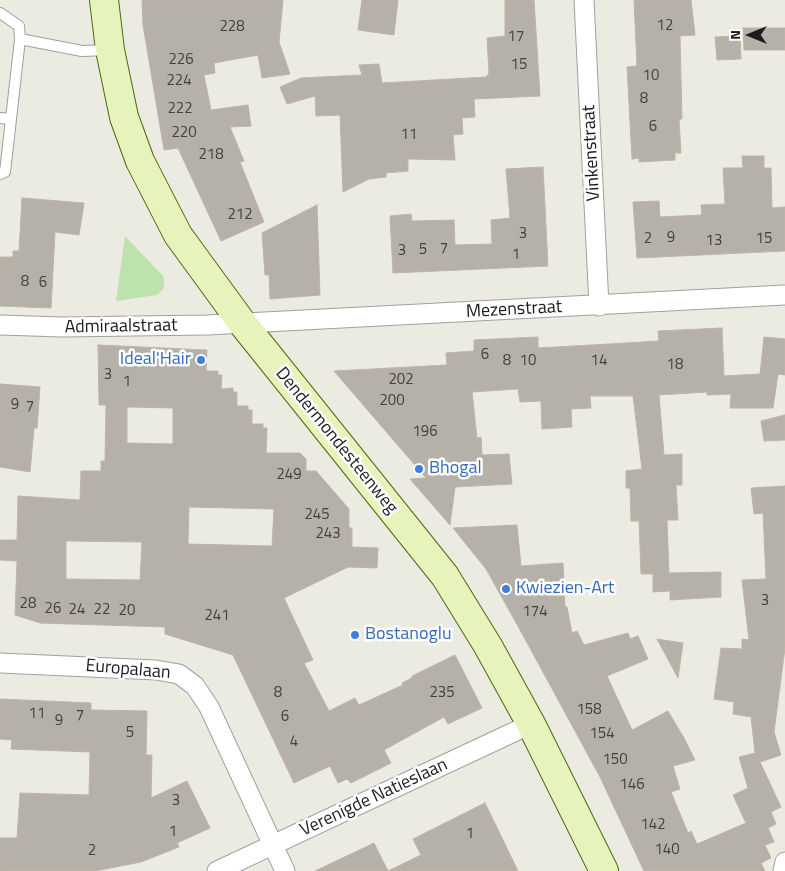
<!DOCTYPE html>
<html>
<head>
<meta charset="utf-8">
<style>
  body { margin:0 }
  #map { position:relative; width:785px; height:871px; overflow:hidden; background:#ecebe2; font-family:"Titillium Web",sans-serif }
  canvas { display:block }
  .north { position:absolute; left:725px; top:10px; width:50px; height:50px; -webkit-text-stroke:4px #fff; paint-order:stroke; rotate:270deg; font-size:14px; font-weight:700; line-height:20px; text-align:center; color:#1c1c1c }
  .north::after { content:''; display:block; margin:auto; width:18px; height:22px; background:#1c1c1c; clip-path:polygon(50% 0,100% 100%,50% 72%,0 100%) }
</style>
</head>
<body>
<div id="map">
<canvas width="785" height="871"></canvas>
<div class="north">N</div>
</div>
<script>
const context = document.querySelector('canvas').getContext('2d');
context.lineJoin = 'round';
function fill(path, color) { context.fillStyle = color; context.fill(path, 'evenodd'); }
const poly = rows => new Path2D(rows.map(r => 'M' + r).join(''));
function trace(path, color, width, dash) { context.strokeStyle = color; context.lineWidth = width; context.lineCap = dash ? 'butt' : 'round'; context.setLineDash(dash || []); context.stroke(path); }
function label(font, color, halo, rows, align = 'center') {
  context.font = font + ' "Titillium Web",sans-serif'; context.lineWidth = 5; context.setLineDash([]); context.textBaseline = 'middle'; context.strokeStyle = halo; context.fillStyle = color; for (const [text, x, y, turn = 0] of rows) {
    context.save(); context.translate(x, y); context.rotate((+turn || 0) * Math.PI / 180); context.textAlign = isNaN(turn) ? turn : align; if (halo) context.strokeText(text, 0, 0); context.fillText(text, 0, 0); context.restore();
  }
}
fill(poly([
  [125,236,164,277,164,288,157,295,116,301]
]), '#bde3ac');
const building = poly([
  [142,0,283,0,279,42,290,74,262,78,258,55,214,63,215,73,204,75,211,110,248,105,251,126,230,127,244,161,240,162,264,222,221,241,178,148,164,150,143,25,142,0],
  [362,0,398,0,394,35,358,30,362,0],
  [505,0,534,0,540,96,474,99,475,117,462,118,463,134,453,135,455,160,408,159,408,171,386,173,386,177,369,179,343,192,340,115,316,116,315,96,287,104,280,87,301,78,362,75,359,65,379,64,382,83,486,77,489,73,487,38,505,36,505,0],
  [634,0,691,0,695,35,680,36,682,119,679,119,681,153,675,153,675,160,639,162,639,158,632,159,627,67,637,66,634,0],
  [743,28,785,28,785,50,744,50,743,28],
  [740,36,741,59,717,60,715,37,740,36],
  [742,156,764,156,764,168,771,168,772,208,785,207,785,251,637,258,633,202,659,201,660,217,702,215,701,205,725,204,723,168,743,168,742,156],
  [543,167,548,266,393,273,390,216,411,214,412,221,454,220,455,245,492,244,491,220,510,218,506,169,543,167],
  [22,198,84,203,79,235,55,232,51,308,0,306,0,257,13,257,13,251,19,251,22,198],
  [317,205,320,295,270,299,269,275,265,275,262,233,317,205],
  [722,328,724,376,760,374,764,337,785,339,785,375,778,374,773,408,730,408,731,394,707,395,707,392,659,395,664,455,682,454,682,485,676,485,678,520,667,520,669,573,721,572,721,597,670,600,670,591,653,592,653,574,641,574,639,521,631,521,630,488,626,488,626,471,642,469,633,396,590,396,591,408,571,409,572,427,542,429,541,401,520,402,518,389,472,392,477,438,481,437,482,455,509,454,512,484,455,487,450,525,410,479,426,478,334,371,447,365,446,353,474,351,474,340,538,337,538,348,609,344,659,341,658,331,722,328],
  [98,345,207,350,206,371,218,371,218,375,222,375,221,389,233,388,233,392,237,392,237,406,248,406,248,410,252,410,252,424,263,424,263,428,267,428,266,453,300,453,306,459,306,471,316,471,349,509,349,528,352,528,352,547,378,548,377,568,348,567,284,598,313,660,304,663,329,711,355,698,359,705,403,685,402,683,412,678,412,676,455,655,482,708,448,724,444,717,384,750,391,763,351,783,347,779,338,783,330,766,294,783,233,655,165,634,165,627,40,623,15,615,17,561,0,560,0,540,17,540,18,496,80,500,81,471,101,471,101,461,105,461,106,405,99,405,98,345],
  [127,407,173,408,173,444,127,443,127,407],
  [189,507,274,509,272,546,188,544,189,507],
  [66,541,142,542,140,580,66,579,66,541],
  [0,384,40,387,37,428,34,428,30,472,0,467,0,384],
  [785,415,785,440,764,441,761,421,785,415],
  [785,486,785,648,774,732,781,755,760,762,781,807,771,812,776,824,768,828,774,842,765,845,771,858,761,863,765,871,644,871,600,777,519,628,486,569,453,528,517,525,521,566,563,563,565,607,567,607,572,633,577,631,584,645,628,633,630,639,638,636,648,659,607,676,632,730,668,711,684,738,695,760,673,766,680,789,671,792,688,833,691,831,697,844,746,823,733,795,748,788,739,757,755,753,751,717,733,714,734,702,714,699,721,648,742,649,742,639,749,640,742,580,766,579,763,513,754,514,751,488,785,486],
  [657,639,683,643,678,678,657,639],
  [0,699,91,703,91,710,147,711,146,755,152,755,151,798,187,781,210,828,177,843,179,847,141,862,95,871,0,871,0,838,17,838,20,793,89,795,90,752,11,749,12,740,0,739,0,699],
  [485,803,518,871,315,871,374,843,388,871,421,855,413,839,485,803]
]);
fill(building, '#b5b1a9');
trace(building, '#bdb4a6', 1);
const service = poly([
  [0,13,19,26,20,39],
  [0,118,11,119,5,172,0,174],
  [11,119,20,39,82,51,109,50]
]);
const minor = poly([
  [584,0,599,306],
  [0,325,62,327,207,325,785,295],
  [0,663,156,670,179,674,195,686,209,707,285,871],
  [217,871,531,724],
  [783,871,785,862]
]);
const secondary = poly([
  [104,0,110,50,124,117,140,161,178,235,243,324,445,576,488,646,531,724,604,871]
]);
trace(service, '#a0a0a0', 12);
trace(minor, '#a0a0a0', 21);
trace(secondary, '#4e680e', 30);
trace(service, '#fff', 10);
trace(minor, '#fff', 19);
trace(secondary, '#e6f3ba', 28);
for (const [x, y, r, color] of [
  [201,360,5,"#3f7fe0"],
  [419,469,5,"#3f7fe0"],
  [506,589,5,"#3f7fe0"],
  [355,635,5,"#3f7fe0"]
]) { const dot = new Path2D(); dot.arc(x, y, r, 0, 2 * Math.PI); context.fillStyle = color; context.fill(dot); trace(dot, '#fff', 2); }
label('15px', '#42413f', null, [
  ["12",665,26],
  ["228",232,27],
  ["17",516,37],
  ["226",181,60],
  ["15",519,65],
  ["10",651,76],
  ["224",179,81],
  ["8",644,99],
  ["222",180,109],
  ["6",653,127],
  ["220",184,133],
  ["11",409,135],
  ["218",211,155],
  ["212",240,215],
  ["3",523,234],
  ["9",671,238],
  ["2",648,239],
  ["15",764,239],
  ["13",714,241],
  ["7",444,249],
  ["5",423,250],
  ["3",402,251],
  ["1",516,255],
  ["8",25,282],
  ["6",43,283],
  ["6",485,355],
  ["8",507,361],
  ["10",528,361],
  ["14",599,361],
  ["18",675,365],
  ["3",108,375],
  ["202",401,380],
  ["1",127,382],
  ["200",392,401],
  ["9",15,405],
  ["7",30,407],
  ["196",425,432],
  ["249",289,475],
  ["245",317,515],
  ["243",328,534],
  ["3",765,601],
  ["28",28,604],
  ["26",53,609],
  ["24",77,610],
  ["22",102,610],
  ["20",127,611],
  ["174",535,612],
  ["241",217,616],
  ["8",278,693],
  ["235",442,693],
  ["158",589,710],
  ["11",37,714],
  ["7",80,716],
  ["6",285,717],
  ["9",59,721],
  ["5",130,733],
  ["154",602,734],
  ["4",294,742],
  ["150",615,760],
  ["146",632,785],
  ["3",176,801],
  ["142",653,825],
  ["1",173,832],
  ["1",470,834],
  ["140",667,850],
  ["2",92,851]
]);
label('18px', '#1c1c1c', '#fff', [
  ["Vinkenstraat",592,153,-93],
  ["Mezenstraat",514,310,-3],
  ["Admiraalstraat",121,327,-1],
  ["Dendermondesteenweg",336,441,51],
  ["Europalaan",128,670,5],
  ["Verenigde Natieslaan",374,798,-25]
]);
label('18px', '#366cbe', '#fff', [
  ["Ideal'Hair",191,360,"right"],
  ["Bhogal",429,469],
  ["Kwiezien-Art",516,589],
  ["Bostanoglu",365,635]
], 'left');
</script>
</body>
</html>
